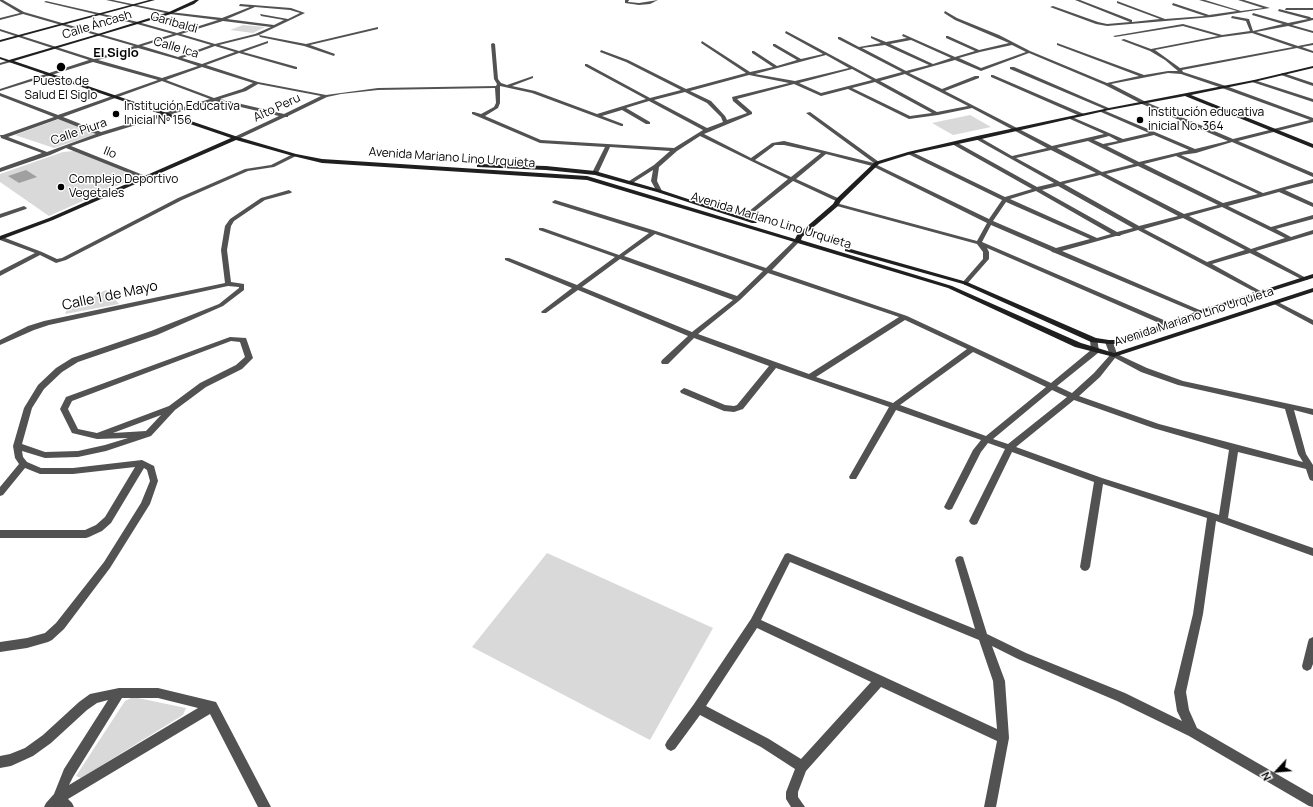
<!DOCTYPE html>
<html>
<head>
<meta charset="utf-8">
<style>
  body { margin:0 }
  #map { position:relative; width:1313px; height:807px; overflow:hidden; background:#fff; font-family:Manrope,sans-serif }
  canvas { display:block }
  .north { position:absolute; left:1257px; top:751px; width:40px; height:40px; -webkit-text-stroke:3px #fff; paint-order:stroke; rotate:244deg; font-size:11px; font-weight:700; line-height:16px; text-align:center; color:#000 }
  .north::after { content:''; display:block; margin:auto; width:14px; height:18px; background:#000; clip-path:polygon(50% 0,100% 100%,50% 72%,0 100%) }
</style>
</head>
<body>
<div id="map">
<canvas width="1313" height="807"></canvas>
<div class="north">N</div>
</div>
<script>
const context = document.querySelector('canvas').getContext('2d');
context.lineJoin = 'round';
function fill(path, color) { context.fillStyle = color; context.fill(path, 'evenodd'); }
const poly = rows => new Path2D(rows.map(r => 'M' + r).join(''));
function trace(path, color, width, dash) { context.strokeStyle = color; context.lineWidth = width; context.lineCap = dash ? 'butt' : 'round'; context.setLineDash(dash || []); context.stroke(path); }
function label(font, color, halo, rows, align = 'center') {
  context.font = font + ' Manrope,sans-serif'; context.lineWidth = 3; context.setLineDash([]); context.textBaseline = 'middle'; context.strokeStyle = halo; context.fillStyle = color; for (const [text, x, y, turn = 0] of rows) {
    context.save(); context.translate(x, y); context.rotate((+turn || 0) * Math.PI / 180); context.textAlign = isNaN(turn) ? turn : align; if (halo) context.strokeText(text, 0, 0); context.fillText(text, 0, 0); context.restore();
  }
}
fill(poly([
  [243,25,265,27,253,33,230,30],
  [970,115,991,127,953,135,932,123],
  [59,119,97,134,54,148,15,135],
  [74,151,139,176,49,216,0,182,0,174,63,152],
  [106,290,119,304,65,314,67,309],
  [547,553,713,628,650,740,472,647],
  [133,697,186,708,183,715,81,778,76,776,125,701]
]), '#d9d9d9');
fill(poly([
  [26,170,37,177,19,183,8,176]
]), '#a0a0a0');
fill(poly([
  [0,0,3,0,24,12,138,45,173,34,137,24,44,2,46,1,138,22,177,33,218,20,170,14,106,0,113,0,170,12,222,18,250,7,239,6,240,4,291,8,305,13,259,35,306,44,378,27,378,29,310,45,335,54,334,56,304,46,260,37,259,35,219,45,239,51,268,41,268,43,243,52,297,67,297,69,295,69,239,53,206,65,258,82,326,95,378,88,496,86,497,84,494,79,491,44,493,43,495,44,498,79,501,83,507,85,533,76,533,78,512,86,535,91,597,114,646,99,585,66,585,64,587,64,650,98,681,90,626,62,600,52,601,50,628,60,686,89,746,73,701,43,702,41,750,72,773,67,752,53,752,51,754,51,777,66,797,60,773,46,773,44,775,44,801,59,823,54,785,33,786,31,876,79,902,72,838,39,838,37,840,37,859,47,881,43,871,38,871,36,886,42,907,38,902,36,903,34,955,57,975,51,946,38,946,36,948,36,979,50,1009,43,955,20,944,13,945,11,957,18,999,35,1030,51,1107,83,1139,76,1057,45,1057,43,1144,75,1168,71,1178,71,1165,60,1150,51,1121,40,1124,39,1151,49,1218,36,1183,26,1115,37,1113,36,1183,24,1222,35,1250,31,1246,21,1231,18,1232,16,1249,19,1253,31,1283,24,1252,15,1253,13,1288,23,1308,19,1278,11,1279,9,1310,17,1311,18,1313,18,1313,20,1292,25,1313,31,1313,33,1288,26,1256,32,1298,46,1313,43,1313,45,1302,47,1313,51,1313,53,1297,48,1182,70,1183,72,1226,86,1313,118,1313,122,1238,141,1313,173,1313,177,1232,142,1196,153,1181,155,1263,193,1313,179,1313,183,1285,190,1313,203,1313,207,1279,192,1228,206,1271,227,1313,215,1313,219,1276,229,1291,237,1313,230,1313,234,1256,251,1308,279,1307,280,1303,280,1250,253,1212,264,1264,293,1263,294,1259,294,1138,230,1121,235,1120,236,1116,236,1062,251,1202,311,1203,312,1200,314,1055,253,1052,252,1051,251,991,225,982,242,1173,324,1169,326,1166,326,987,248,989,252,989,259,967,284,965,285,962,283,983,259,983,252,977,244,833,205,836,203,977,241,987,223,872,166,826,154,796,179,840,199,840,201,836,201,793,181,744,220,741,218,742,217,788,179,700,136,677,151,659,167,657,181,662,191,661,192,657,192,651,181,653,170,631,184,626,183,654,165,670,151,610,147,598,173,593,174,592,173,605,147,540,143,472,114,472,112,474,112,481,114,494,107,496,103,495,88,378,90,341,94,327,97,288,116,288,117,285,117,236,140,234,139,234,137,279,116,215,101,103,135,71,146,148,177,148,179,144,179,66,148,50,155,0,172,0,168,42,153,1,138,0,135,3,135,54,117,0,96,0,93,58,115,158,80,93,62,0,91,0,89,89,60,0,31,0,29,94,59,134,46,23,14,0,20,0,18,20,13,0,1,0,0],
  [255,7,290,10,300,13,288,19,260,14,261,16,284,20,274,25,227,19,255,7],
  [223,21,271,27,255,34,215,44,181,34,223,21],
  [1252,33,1293,47,1180,68,1155,50,1222,37,1252,33],
  [177,35,211,45,178,57,142,46,177,35],
  [911,40,951,58,933,64,890,44,911,40],
  [885,45,929,65,906,71,862,48,885,45],
  [1012,45,1026,52,981,68,959,58,980,52,1012,45],
  [215,46,235,52,202,64,182,58,215,46],
  [138,48,177,59,198,66,162,78,98,60,138,48],
  [1029,53,1105,85,1142,104,1228,141,1195,149,1103,110,1101,111,1101,112,1149,133,1123,139,1072,117,1070,118,1070,119,1104,134,1052,146,945,91,979,78,979,76,975,76,942,89,909,73,955,60,981,71,1029,53],
  [826,55,849,68,795,81,755,74,826,55],
  [202,67,253,83,242,89,214,98,166,80,202,67],
  [852,69,872,80,821,93,799,83,852,69],
  [1168,73,1181,74,1222,88,1310,120,1233,139,1146,102,1111,84,1168,73],
  [905,74,968,106,937,112,880,81,905,74],
  [749,75,789,83,732,97,733,101,747,113,727,120,725,116,711,101,690,91,749,75],
  [162,81,210,99,101,132,63,117,162,81],
  [875,82,932,113,910,116,852,88,875,82],
  [258,84,321,96,284,114,220,99,246,91,258,84],
  [794,84,821,96,848,89,909,119,938,115,972,108,1047,148,1012,156,979,137,974,138,1054,183,1037,187,956,142,952,142,952,144,1032,189,1005,197,912,152,908,152,908,154,1002,200,989,219,877,165,880,163,879,162,810,112,806,113,874,163,784,141,772,143,751,158,704,134,752,114,752,112,737,99,794,84],
  [500,86,532,93,621,126,623,126,623,124,602,116,622,110,646,124,650,124,650,122,626,108,649,101,703,130,674,148,541,140,485,116,498,108,500,103,500,86],
  [685,92,707,103,721,117,723,122,707,128,654,100,685,92],
  [58,119,96,134,47,152,8,137,58,119],
  [1154,135,1189,150,1139,162,1107,146,1154,135],
  [1109,136,1118,141,1103,144,1094,140,1109,136],
  [1088,141,1134,164,1102,172,1057,148,1088,141],
  [775,145,784,145,821,153,791,177,755,160,775,145],
  [1051,150,1096,173,1060,182,1016,158,1051,150],
  [1176,156,1258,194,1223,203,1144,164,1176,156],
  [1138,166,1218,205,1184,214,1106,174,1138,166],
  [1100,175,1178,216,1139,226,1064,184,1100,175],
  [1058,186,1133,228,1117,232,1042,190,1058,186],
  [1036,191,1111,234,1097,238,1010,199,1036,191],
  [1006,202,1090,239,1056,248,993,221,1006,202],
  [1222,207,1285,238,1251,249,1189,216,1222,207],
  [1183,218,1245,250,1207,262,1144,229,1183,218],
  [625,0,629,0,628,2,629,2,639,3,658,0,650,4,639,5,625,3,625,0],
  [1075,0,1080,0,1132,20,1132,22,1160,19,1117,3,1117,1,1165,19,1205,16,1172,5,1173,3,1209,15,1237,11,1199,0,1205,0,1241,11,1263,8,1238,0,1244,0,1270,8,1212,17,1107,26,1096,24,1050,7,1053,6,1098,22,1107,24,1130,22,1075,0],
  [1286,8,1313,8,1313,10,1285,10,1286,8],
  [10,60,11,60,11,62,0,65,0,63,10,60],
  [1010,67,1014,67,1111,109,1107,110,1010,69,1010,67],
  [1283,73,1313,83,1313,86,1281,75,1281,74,1283,73],
  [993,75,1084,114,1084,115,1080,116,991,77,991,75,993,75],
  [1254,80,1313,99,1313,102,1252,82,1252,81,1254,80],
  [293,154,298,155,274,167,248,171,182,200,66,260,56,263,40,255,0,276,0,271,35,253,0,240,0,236,42,252,57,259,62,258,178,198,245,169,271,165,293,154],
  [289,190,292,192,291,193,265,200,234,221,231,226,227,250,231,282,244,284,244,290,223,306,157,335,78,362,62,372,44,389,32,408,22,444,45,452,78,451,105,445,128,438,97,439,72,433,60,409,66,397,230,337,246,338,253,358,242,369,206,387,175,410,151,436,106,451,78,457,45,458,22,451,23,457,27,462,41,468,73,468,142,460,154,466,158,481,150,504,110,568,64,629,52,640,48,642,27,648,0,652,0,642,27,638,45,633,56,623,104,562,141,503,150,481,147,470,144,468,111,523,102,531,89,537,86,538,0,538,0,530,85,530,96,525,105,517,135,467,73,474,40,474,25,468,3,495,0,496,0,487,19,464,15,458,13,446,24,408,38,385,56,368,72,358,151,331,219,304,239,288,239,287,228,286,49,325,34,330,0,345,0,340,28,326,44,321,225,283,221,250,225,226,230,219,261,198,289,190],
  [231,341,240,342,245,357,236,365,200,383,169,406,97,433,78,429,68,409,72,401,231,341],
  [161,415,146,431,113,433,161,415],
  [555,200,656,231,766,268,796,239,800,239,800,241,772,270,907,316,1051,383,1091,350,1090,340,1094,338,1097,338,1099,351,1098,353,1057,386,1072,393,1094,373,1110,355,1105,342,1109,340,1113,342,1117,354,1147,368,1183,381,1313,409,1313,415,1294,410,1306,454,1313,465,1313,481,1310,480,1309,478,1306,469,1238,452,1228,518,1313,548,1313,556,1216,521,1203,614,1186,692,1189,710,1197,728,1313,795,1313,807,1309,806,1189,736,1117,701,1018,659,992,646,1005,681,1009,738,996,807,984,807,997,741,881,687,806,771,798,792,798,797,805,807,791,807,786,799,786,792,795,769,761,747,700,715,675,749,671,751,667,749,665,745,667,741,694,704,751,619,785,554,788,553,975,629,955,560,957,557,960,556,963,557,987,634,1026,653,1125,693,1182,721,1177,711,1174,692,1193,614,1207,518,1103,484,1090,567,1088,570,1085,571,1082,570,1080,567,1094,482,1012,452,977,524,974,525,971,524,969,521,1005,449,988,443,981,452,952,509,949,510,946,509,944,507,973,450,981,440,896,410,856,479,850,479,849,477,889,407,776,368,743,409,734,412,724,411,681,393,680,391,684,388,687,389,725,405,734,406,737,405,769,366,694,338,668,364,662,364,661,362,662,360,688,336,578,290,546,313,542,313,541,312,542,311,572,288,505,260,505,258,509,258,577,285,615,257,539,230,539,228,543,228,619,255,649,233,553,203,552,202,555,200],
  [655,234,763,271,737,296,624,256,655,234],
  [620,259,733,300,692,332,582,287,620,259],
  [768,273,899,317,809,374,698,334,740,300,768,273],
  [905,320,967,349,893,403,816,377,905,320],
  [973,352,1046,387,986,436,900,405,973,352],
  [1115,358,1141,372,1178,385,1285,409,1298,454,1303,462,1159,424,1079,396,1100,377,1115,358],
  [1052,390,1067,397,1008,444,993,439,1052,390],
  [1074,400,1153,428,1229,450,1219,515,1102,478,1016,447,1074,400],
  [790,562,979,640,993,681,997,729,761,620,790,562],
  [757,628,871,682,801,759,769,739,706,706,757,628],
  [24,206,27,208,26,209,0,218,0,214,24,206],
  [1276,301,1313,320,1313,325,1274,304,1273,303,1276,301],
  [1313,637,1313,664,1311,669,1307,671,1303,669,1302,666,1308,642,1309,639,1313,637],
  [119,688,158,688,216,702,271,807,258,807,210,714,68,799,72,803,74,807,44,807,46,803,54,794,64,769,108,700,97,703,87,710,51,743,33,756,11,766,0,768,0,756,10,754,25,748,43,735,79,702,90,694,119,688],
  [122,698,158,698,198,708,69,785,73,777,122,698]
]), '#525252');
fill(poly([
  [149,0,155,0,0,42,0,40,149,0],
  [195,0,199,0,194,4,171,14,14,61,238,137,296,154,322,159,587,176,795,239,797,235,833,204,836,199,875,162,908,152,977,136,1109,108,1254,80,1313,66,1313,68,1254,82,1191,95,1313,144,1313,148,1185,96,1109,110,977,140,911,154,879,164,841,201,838,206,802,237,801,240,952,286,1081,343,1114,353,1313,288,1313,292,1114,357,1075,347,948,288,587,180,322,163,293,156,236,140,53,220,0,240,0,236,49,218,231,138,0,59,0,57,9,60,98,34,169,12,195,0],
  [479,164,546,166,595,171,661,190,757,222,756,223,752,223,657,192,595,175,546,170,477,167,477,165,479,164],
  [847,248,967,282,1096,338,1109,340,1119,340,1134,335,1198,311,1313,274,1313,278,1202,313,1140,339,1119,344,1109,344,1091,342,963,284,845,251,845,249,847,248]
]), '#1f1f1f');
for (const [x, y, r, color] of [
  [61,67,5,"#000"],
  [116,114,4,"#000"],
  [1140,120,4,"#000"],
  [61,187,4,"#000"]
]) { const dot = new Path2D(); dot.arc(x, y, r, 0, 2 * Math.PI); context.fillStyle = color; context.fill(dot); trace(dot, '#fff', 1.5); }
label('12px', '#000', '#fff', [
  ["Garibaldi",174,23,16],
  ["Calle Áncash",97,25,-17],
  ["Calle Ica",176,48,17],
  ["Alto Peru",277,108,-25],
  ["Calle Piura",79,132,-19],
  ["Ilo",110,153,22],
  ["Avenida Mariano Lino Urquieta",452,158,4],
  ["Avenida Mariano Lino Urquieta",771,221,17],
  ["Avenida Mariano Lino Urquieta",1194,317,-18]
]);
label('12px', '#000', '#fff', [
  ["Puesto de",61,82,"center"],
  ["Salud El Siglo",61,96,"center"],
  ["Institución Educativa",124,107],
  ["Inicial Nº 156",124,121],
  ["Institución educativa",1148,113],
  ["inicial No. 364",1148,127],
  ["Complejo Deportivo",69,180],
  ["Vegetales",69,194]
], 'left');
label('bold 13px', '#000', '#fff', [
  ["El Siglo",116,53]
]);
label('14px', '#000', '#fff', [
  ["Calle 1 de Mayo",110,296,-12]
]);
</script>
</body>
</html>
